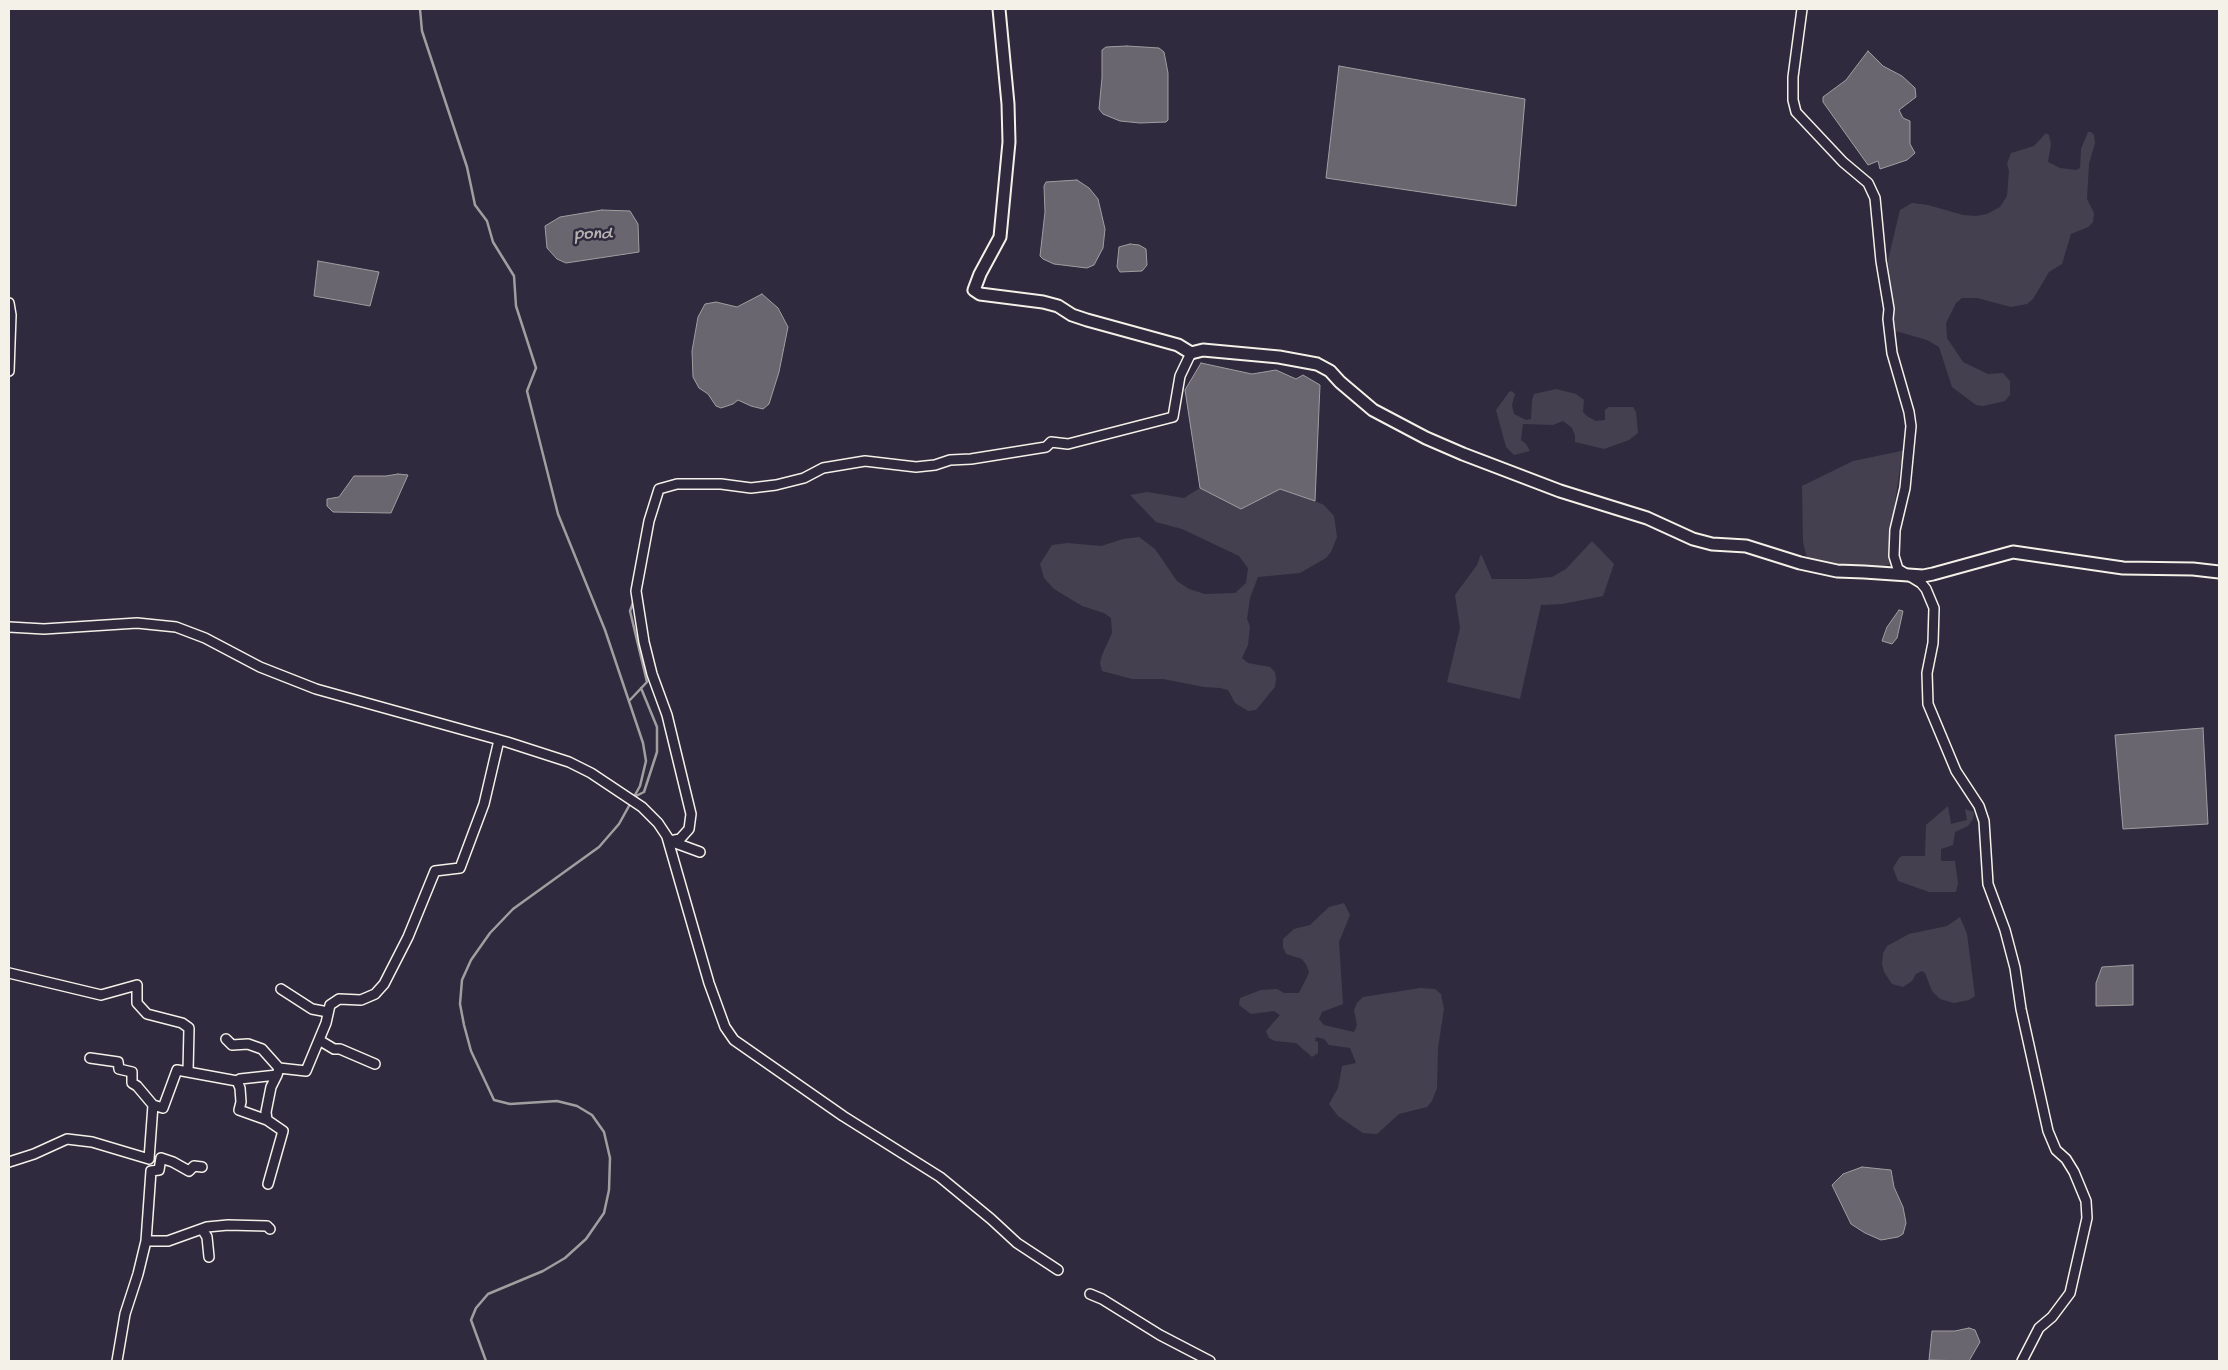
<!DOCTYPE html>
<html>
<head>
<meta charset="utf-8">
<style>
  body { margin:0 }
  #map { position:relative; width:2228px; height:1370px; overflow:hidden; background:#2f2a3d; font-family:"Gochi Hand",sans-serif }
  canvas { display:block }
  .frame { position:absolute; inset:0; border:10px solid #f4f1e8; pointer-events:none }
</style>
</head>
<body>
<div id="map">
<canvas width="2228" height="1370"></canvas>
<div class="frame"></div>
</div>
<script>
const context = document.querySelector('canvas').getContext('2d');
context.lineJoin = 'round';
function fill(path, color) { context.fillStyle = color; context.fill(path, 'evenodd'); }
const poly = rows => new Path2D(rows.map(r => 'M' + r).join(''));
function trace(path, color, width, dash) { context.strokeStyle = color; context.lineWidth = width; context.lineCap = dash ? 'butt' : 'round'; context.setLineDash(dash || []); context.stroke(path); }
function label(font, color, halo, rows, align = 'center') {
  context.font = font + ' "Gochi Hand",sans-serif'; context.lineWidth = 5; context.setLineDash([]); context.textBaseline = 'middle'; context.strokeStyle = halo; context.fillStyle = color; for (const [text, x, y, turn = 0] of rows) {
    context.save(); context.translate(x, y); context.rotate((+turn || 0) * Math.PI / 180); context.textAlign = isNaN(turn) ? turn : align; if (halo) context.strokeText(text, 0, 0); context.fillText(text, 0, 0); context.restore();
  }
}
fill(poly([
  [2088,132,2091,132,2094,135,2095,143,2089,164,2087,199,2094,213,2093,222,2088,227,2071,234,2062,264,2049,272,2033,299,2027,304,2011,307,1977,298,1962,298,1956,303,1946,323,1947,338,1963,362,1988,374,2003,373,2010,381,2010,395,2005,401,1983,406,1976,405,1952,387,1939,347,1927,340,1892,330,1888,260,1900,210,1912,203,1928,205,1963,215,1976,216,1987,214,2000,207,2007,196,2009,171,2007,164,2011,153,2034,146,2046,133,2049,135,2051,144,2048,162,2060,168,2076,170,2080,168,2081,149],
  [1556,389,1576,394,1584,400,1583,412,1588,417,1596,421,1605,420,1605,410,1609,407,1633,407,1636,412,1638,433,1629,440,1604,449,1575,442,1575,435,1572,428,1563,421,1553,425,1523,424,1521,440,1526,444,1530,451,1514,455,1506,447,1496,410,1509,392,1512,391,1515,394,1512,405,1514,414,1526,420,1531,419,1532,400,1534,394],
  [1906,450,1900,468,1891,529,1891,564,1871,570,1842,567,1807,558,1803,542,1802,486,1853,461],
  [1200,488,1241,509,1280,489,1315,501,1324,505,1334,516,1337,537,1331,552,1326,558,1300,573,1258,577,1250,598,1247,619,1250,626,1248,645,1242,658,1248,663,1270,667,1275,672,1276,679,1275,687,1256,710,1248,711,1235,703,1228,690,1220,688,1204,687,1163,679,1132,679,1102,671,1100,663,1102,655,1112,633,1111,618,1104,613,1082,606,1054,589,1044,578,1040,564,1052,545,1068,543,1101,546,1123,539,1139,537,1155,549,1177,581,1189,589,1205,594,1235,593,1246,583,1248,568,1239,556,1182,529,1156,522,1130,495,1147,492,1184,498],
  [1592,541,1614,564,1603,596,1562,604,1541,605,1520,699,1447,682,1460,628,1455,595,1477,565,1481,554,1492,579,1529,579,1552,577,1566,569],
  [1948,806,1951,824,1967,820,1965,809,1974,812,1973,819,1968,826,1955,832,1953,845,1941,849,1941,861,1955,861,1958,883,1956,892,1929,892,1898,881,1893,868,1899,858,1902,856,1925,856,1926,825],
  [1344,903,1350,915,1339,942,1343,1004,1322,1012,1319,1019,1324,1025,1354,1032,1357,1025,1354,1010,1357,1003,1363,997,1420,988,1435,989,1441,994,1444,1009,1438,1048,1437,1088,1432,1101,1427,1107,1399,1114,1377,1134,1363,1133,1357,1129,1338,1116,1329,1104,1338,1088,1342,1066,1356,1063,1350,1048,1329,1045,1324,1039,1316,1037,1315,1041,1318,1042,1318,1053,1312,1057,1296,1043,1275,1041,1269,1038,1266,1031,1280,1015,1274,1011,1251,1014,1239,1005,1240,998,1261,990,1277,989,1284,993,1299,993,1309,973,1307,966,1302,959,1286,954,1283,947,1283,939,1294,929,1310,925,1329,907],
  [1960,917,1967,934,1975,996,1969,1000,1954,1003,1940,999,1932,991,1925,973,1922,971,1916,974,1912,981,1903,987,1892,984,1884,972,1882,964,1883,953,1887,946,1909,934,1947,926]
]), '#454050');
const water = poly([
  [1127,46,1159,48,1164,52,1168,73,1168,120,1166,122,1140,123,1120,121,1103,114,1099,109,1102,78,1102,50,1106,47,1127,46],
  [1868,51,1883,66,1902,76,1915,88,1916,97,1899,110,1903,118,1910,121,1910,144,1915,153,1907,160,1880,169,1878,161,1868,165,1823,102,1823,97,1846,80,1868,51],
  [1339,66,1525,99,1516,206,1326,178,1339,66],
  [1077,180,1089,188,1098,199,1105,229,1103,248,1094,265,1087,268,1054,264,1043,259,1040,256,1045,212,1044,186,1046,182,1077,180],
  [602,210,630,211,638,224,639,252,566,263,557,259,547,248,545,226,560,217,602,210],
  [1130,244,1139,245,1146,249,1147,265,1142,271,1120,272,1117,267,1119,247,1130,244],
  [318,261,379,272,370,306,314,296,318,261],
  [762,294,778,308,788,327,779,372,769,404,763,409,751,406,738,400,733,404,721,408,716,406,708,394,699,388,693,377,692,351,698,317,705,304,716,302,737,307,762,294],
  [1201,363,1252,374,1276,370,1296,379,1303,375,1320,385,1315,501,1280,489,1241,509,1200,488,1185,390,1201,363],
  [398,474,408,475,391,513,333,512,327,506,327,499,339,497,354,476,386,476,398,474],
  [1899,610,1903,611,1897,638,1892,644,1882,641,1887,627,1899,610],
  [2203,728,2208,824,2123,829,2115,735,2203,728],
  [2133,965,2133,1005,2096,1006,2096,983,2102,967,2133,965],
  [1862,1167,1891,1170,1894,1187,1903,1207,1906,1223,1903,1234,1898,1237,1881,1240,1865,1233,1851,1224,1832,1185,1843,1174,1862,1167],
  [1969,1328,1975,1330,1980,1342,1969,1361,1929,1360,1932,1331,1955,1331,1969,1328]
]);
fill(water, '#6a6670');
trace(water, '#a19ea0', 1);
trace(poly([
  [420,9,422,31,467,167,475,205,487,221,493,242,514,276,516,306,536,368,527,391,558,514,605,630,643,743,646,761,640,786,619,824,599,847,513,909,490,933,471,960,462,980,460,1004,464,1025,471,1051,494,1100,510,1104,557,1101,577,1106,592,1115,604,1132,610,1158,609,1190,604,1213,586,1239,565,1258,543,1271,488,1294,476,1308,471,1320,486,1361],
  [629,701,647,682,630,611,634,600],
  [636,796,644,792,657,752,657,727,641,688]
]), '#a19ea0', 2.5);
const minor = poly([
  [1802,9,1793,77,1793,100,1796,112,1843,162,1868,183,1875,198,1881,261,1889,309,1888,319,1892,353,1909,412,1911,426,1905,488,1895,530,1894,556,1898,569,1921,583,1926,589,1934,608,1933,643,1927,673,1928,704,1956,771,1979,806,1984,821,1988,884,2005,930,2015,968,2021,1009,2048,1131,2056,1150,2066,1159,2074,1172,2086,1201,2087,1218,2070,1293,2052,1317,2039,1328,2022,1361],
  [9,303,11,315,9,371],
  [9,627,44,629,137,623,176,627,205,638,260,667,316,689,507,742,569,762,591,773,642,807,658,823,670,841,700,852],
  [667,837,709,983,725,1027,734,1040,843,1116,940,1177,991,1219,1017,1243,1058,1270],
  [670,841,680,839,689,829,691,814,667,715,652,674,644,642,636,591,649,521,659,489,677,484,721,484,751,488,776,485,804,478,823,468,865,461,916,467,935,465,950,460,971,459,1046,447,1051,442,1068,444,1173,417,1180,376,1191,353],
  [9,973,101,995,137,985,137,1003,147,1014,182,1023,189,1028,188,1072],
  [281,989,312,1009,328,1012],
  [226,1039,232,1045,248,1044,262,1049,279,1068],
  [319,1040,334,1049,340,1049,375,1064],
  [90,1058,118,1062,119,1069,132,1072,132,1083,137,1086,153,1105],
  [237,1081,240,1088,241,1102,239,1110,267,1120,283,1131,268,1184],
  [267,1120,266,1112,271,1087,277,1075],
  [9,1162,34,1154,67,1139,92,1142,149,1159,153,1105,163,1108,177,1070,237,1081,240,1079,277,1075,279,1068,306,1071,326,1023,330,1005,339,999,361,1000,375,994,384,984,408,937,435,871,460,868,484,804,499,740],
  [202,1229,207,1237,209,1257],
  [146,1241,168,1241,207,1227,228,1225,267,1226,270,1229],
  [1090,1294,1102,1299,1160,1335,1210,1361],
  [117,1361,125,1314,138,1274,146,1241,151,1171,159,1170,161,1158,173,1162,189,1171,194,1166,202,1167]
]);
const tertiary = poly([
  [999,9,1008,104,1009,142,1000,237,980,274,974,290,980,294,1043,302,1058,306,1072,315,1087,320,1178,345,1191,353,1203,350,1279,357,1317,364,1330,371,1340,382,1373,410,1426,438,1463,454,1560,491,1647,518,1693,539,1712,544,1746,546,1800,563,1837,571,1864,572,1923,576,1933,574,2013,552,2123,568,2193,569,2219,572]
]);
trace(minor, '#f4f1e8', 12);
trace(tertiary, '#f4f1e8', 15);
trace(minor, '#2f2a3d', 9);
trace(tertiary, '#2f2a3d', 11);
label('italic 18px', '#b6b2b2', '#2f2a3d', [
  ["pond",593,235]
]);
</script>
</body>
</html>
